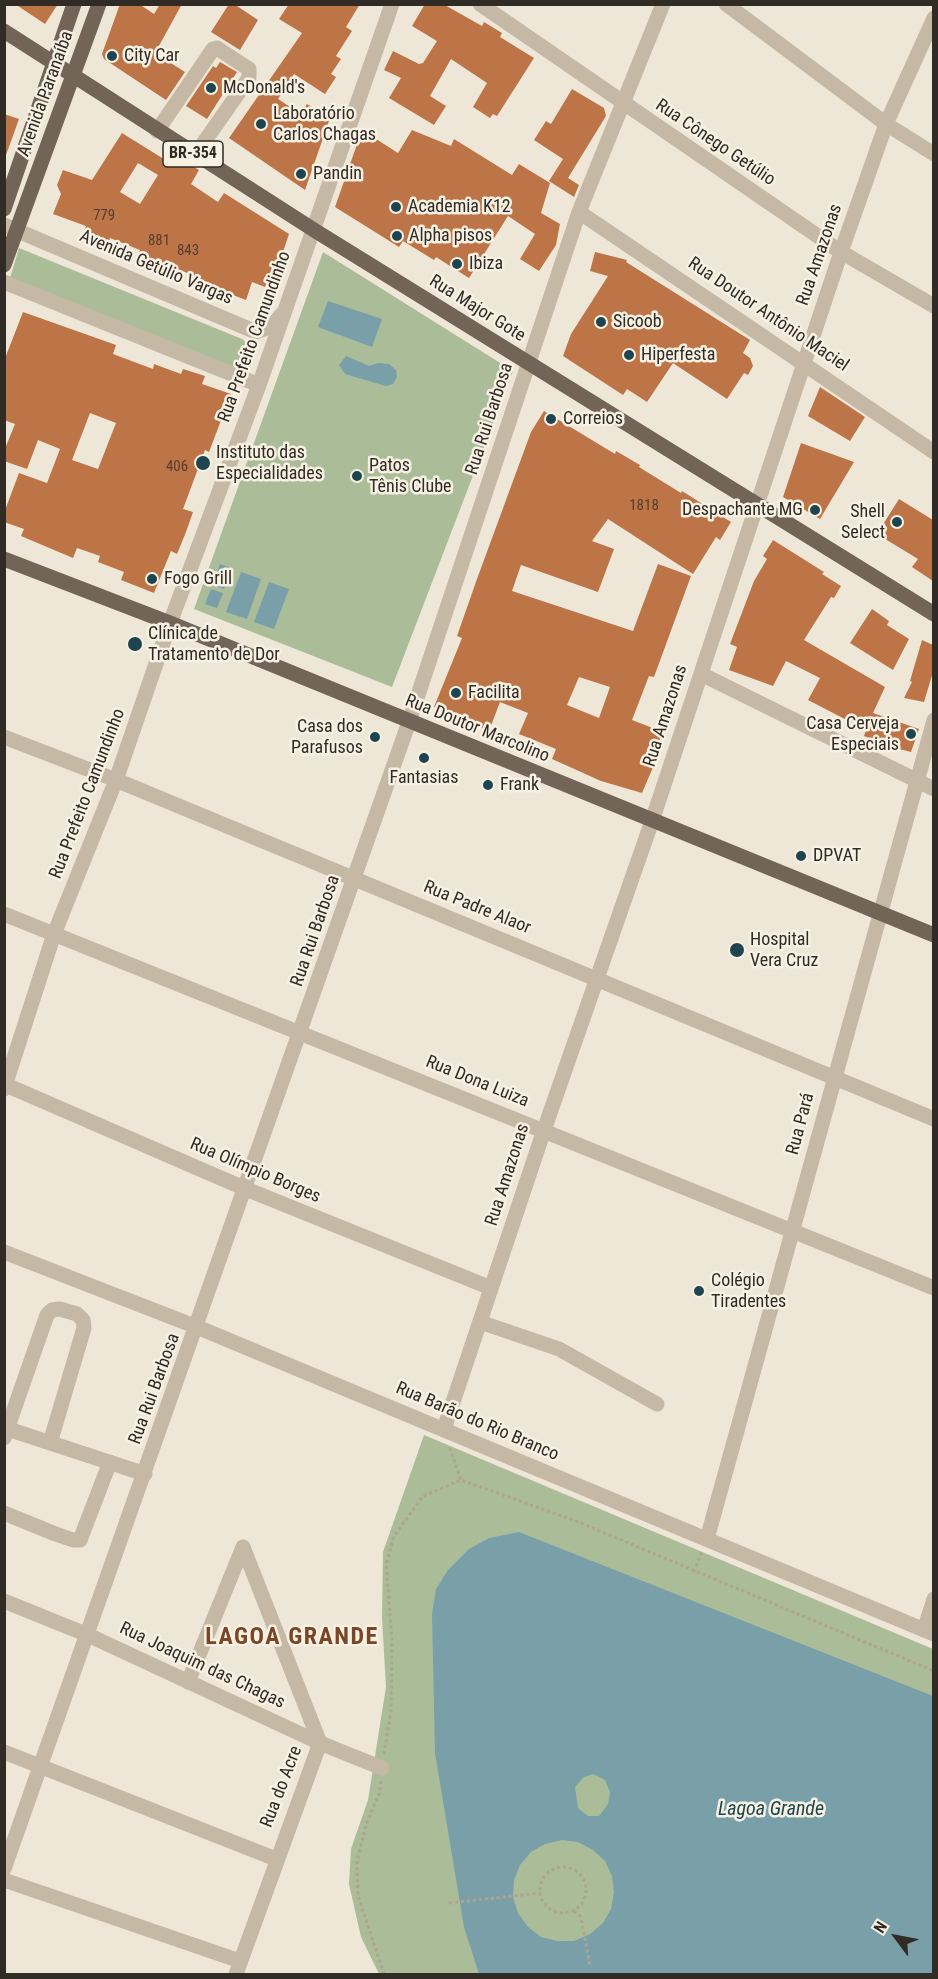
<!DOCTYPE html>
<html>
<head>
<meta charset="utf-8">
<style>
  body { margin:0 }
  #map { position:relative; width:938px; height:1979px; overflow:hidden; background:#eee7d7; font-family:"Roboto Condensed",sans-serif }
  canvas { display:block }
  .frame { position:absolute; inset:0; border:6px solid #312b25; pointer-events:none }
  .north { position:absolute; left:866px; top:1907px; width:60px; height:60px; -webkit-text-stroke:4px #f7f1e3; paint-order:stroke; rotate:302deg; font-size:16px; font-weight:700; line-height:24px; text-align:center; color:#312b25 }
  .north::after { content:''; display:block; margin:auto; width:21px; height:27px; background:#312b25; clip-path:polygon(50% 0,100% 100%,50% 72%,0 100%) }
</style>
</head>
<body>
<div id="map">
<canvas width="938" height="1979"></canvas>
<div class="frame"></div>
<div class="north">N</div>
</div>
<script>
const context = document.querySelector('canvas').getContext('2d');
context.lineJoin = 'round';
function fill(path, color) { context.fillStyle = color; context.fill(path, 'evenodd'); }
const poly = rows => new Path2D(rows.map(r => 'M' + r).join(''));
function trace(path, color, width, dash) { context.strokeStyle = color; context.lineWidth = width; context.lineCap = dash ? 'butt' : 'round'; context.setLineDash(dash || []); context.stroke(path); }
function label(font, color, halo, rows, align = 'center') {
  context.font = font + ' "Roboto Condensed",sans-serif'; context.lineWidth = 5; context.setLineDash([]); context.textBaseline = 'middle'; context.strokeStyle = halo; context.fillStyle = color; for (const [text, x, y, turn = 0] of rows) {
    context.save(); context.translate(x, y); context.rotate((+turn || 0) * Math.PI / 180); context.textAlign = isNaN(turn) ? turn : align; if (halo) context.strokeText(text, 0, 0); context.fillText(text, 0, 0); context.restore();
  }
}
fill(poly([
  [19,248,242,339,253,348,254,359,248,369,233,369,10,278],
  [323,252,513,371,392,687,194,609],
  [424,1435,933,1649,933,1974,379,1974,361,1937,349,1884,351,1849,368,1800,386,1687,382,1618,383,1552]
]), '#abbc99');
fill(poly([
  [328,301,382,319,372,347,318,327],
  [346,356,369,366,378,363,389,364,396,370,397,377,393,384,386,386,345,374,339,365],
  [220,564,231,568,224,589,213,585],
  [241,572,261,579,247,619,226,612],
  [269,582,289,589,274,629,254,622],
  [211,589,223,593,217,608,205,604],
  [519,1532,933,1696,933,1974,479,1974,464,1927,435,1753,432,1614,436,1589,448,1570,469,1549,489,1538],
  [593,1774,605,1780,610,1792,608,1804,599,1816,588,1816,578,1808,575,1787,584,1777],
  [562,1840,578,1842,593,1850,605,1861,612,1876,614,1892,611,1909,603,1923,590,1934,574,1941,557,1941,541,1937,528,1927,518,1913,513,1897,514,1880,520,1865,531,1852,545,1844]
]), '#79a0a9');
fill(poly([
  [15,4,58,4,45,24],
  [120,4,139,4,154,14,160,4,182,4,155,53,185,72,166,100,104,59,102,54],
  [229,4,234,4,258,20,240,50,211,32],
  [289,4,360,4,346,27,352,31,336,56,341,59,331,74,336,77,325,94,294,74,278,99,301,114,307,104,330,118,305,190,229,138,302,33,279,19],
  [425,4,443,4,482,26,484,22,502,33,500,37,534,58,497,116,493,114,490,118,473,107,487,83,451,59,430,96,446,106,434,125,389,98,401,78,384,70,393,51,419,64,423,63,437,41,412,26],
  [220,62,237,72,207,119,186,106,213,66,216,68],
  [572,89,604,108,606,116,568,178,579,185,574,197,549,181,563,159,534,140,546,121,551,124],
  [4,114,19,119,6,155,4,154],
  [362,130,398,153,412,130,451,146,454,139,512,175,519,164,550,183,541,213,560,224,556,245,539,271,520,259,535,234,508,216,469,278,436,257,434,260,403,241,399,247,335,207],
  [122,133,167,161,172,154,199,170,191,184,218,202,224,193,289,234,277,270,272,268,265,287,252,282,246,300,196,281,197,277,166,264,164,269,137,257,140,250,110,238,108,245,83,234,86,226,53,214,61,194,57,185,63,170,92,180],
  [138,163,158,175,140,204,120,192],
  [595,252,627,260,626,262,750,340,743,353,750,358,753,366,748,375,744,373,727,399,673,363,647,402,627,389,623,395,563,356,571,334,608,276,590,271],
  [23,312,116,345,113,354,153,369,154,364,181,374,183,369,205,376,202,384,231,394,209,452,205,450,183,509,193,512,186,532,177,554,171,551,154,593,121,580,124,572,98,562,100,556,77,548,73,558,21,536,24,529,4,522,4,513,19,473,47,483,60,449,38,440,27,469,4,461,4,451,15,424,4,420,4,361],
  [90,413,116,423,98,469,72,460],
  [820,387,865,417,850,441,808,416],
  [544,411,615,454,616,451,640,465,639,467,681,493,682,491,731,522,720,540,716,537,693,574,608,519,592,541,614,549,598,592,521,565,512,591,633,631,658,564,691,576,654,677,649,676,632,720,663,732,653,757,657,758,642,793,601,781,552,759,556,749,519,734,528,713,500,702,489,731,434,707,462,638,457,636,477,579,531,432],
  [579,677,610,687,599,718,567,705],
  [801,443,854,462,820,519,783,497],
  [899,499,933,520,933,581,912,567,918,559,877,534],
  [773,540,824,572,822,574,841,586,834,598,831,597,804,640,885,687,873,713,919,729,911,752,880,744,880,742,864,736,866,730,808,700,820,678,786,661,773,686,729,670,737,647,730,644,754,581,767,559,763,556],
  [872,609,889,621,887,625,909,639,893,670,850,643],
  [922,640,933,645,933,672,924,702,904,698,912,682,910,681]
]), '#bd7547');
trace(poly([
  [450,1448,461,1480],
  [694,1572,702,1551],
  [384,1754,391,1711,392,1639,386,1564,394,1536,423,1496,461,1480,576,1521,934,1671],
  [381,1781,379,1794,367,1822,357,1861,358,1896,384,1974],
  '540 1890a23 23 0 1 1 46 0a23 23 0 1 1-46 0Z',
  [449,1903,540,1893],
  [574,1911,580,1916,582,1923,590,1966]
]), '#b1a38f', 3, [3, 3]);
trace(poly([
  [480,4,841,252,934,306],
  [726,4,886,124,934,154],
  [157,131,213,49,217,48,249,69,249,78,195,155],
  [579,212,934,452],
  [4,225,256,332,272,326,282,314],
  [4,282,259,385],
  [701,674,934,789],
  [4,737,116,780,934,1119],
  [4,914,934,1288],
  [6,1085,246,1189,491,1288],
  [4,1089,54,934,116,780,170,623,259,385,392,4],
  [4,1252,197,1327,934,1634],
  [480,1322,559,1349,657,1404],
  [8,1429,145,1474],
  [444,1429,544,1130,652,821,841,252,886,124,934,18],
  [4,1438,47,1315,52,1310,60,1309,77,1314,83,1320,84,1328,50,1443],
  [4,1513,53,1533,73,1540,80,1540,110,1462],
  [707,1539,934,720],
  [4,1601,88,1635,320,1743,382,1768],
  [924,1630,934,1599],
  [188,1682,243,1547],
  [4,1752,276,1859],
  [4,1869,409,722,579,212,663,4],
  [4,1880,240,1961],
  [236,1974,320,1743,243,1547]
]), '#c5b8a5', 15);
trace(poly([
  [4,31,314,230,934,614],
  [4,209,74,4],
  [4,265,99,4],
  [4,559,170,623,934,935]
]), '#726457', 15);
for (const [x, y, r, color] of [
  [112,56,6,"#1e454f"],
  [211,88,6,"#1e454f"],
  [261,124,6,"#1e454f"],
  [301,174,6,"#1e454f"],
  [396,207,6,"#1e454f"],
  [397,236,6,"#1e454f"],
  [457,264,6,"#1e454f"],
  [601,322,6,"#1e454f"],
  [629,355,6,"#1e454f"],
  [551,419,6,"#1e454f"],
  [203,463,8,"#1e454f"],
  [357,476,6,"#1e454f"],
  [815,510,6,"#1e454f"],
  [897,522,6,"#1e454f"],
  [152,579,6,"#1e454f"],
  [135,644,8,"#1e454f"],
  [456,693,6,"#1e454f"],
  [911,734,6,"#1e454f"],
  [375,737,6,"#1e454f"],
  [424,758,6,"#1e454f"],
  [488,785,6,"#1e454f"],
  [801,856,6,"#1e454f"],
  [737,950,8,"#1e454f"],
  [699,1291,6,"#1e454f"]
]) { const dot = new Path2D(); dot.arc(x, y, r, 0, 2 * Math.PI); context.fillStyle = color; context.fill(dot); trace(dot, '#f7f1e3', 2); }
label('15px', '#543e2e', null, [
  ["779",104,216],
  ["881",159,241],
  ["843",188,251],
  ["406",177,467],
  ["1818",644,506]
]);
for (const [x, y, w] of [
  [193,154,60]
]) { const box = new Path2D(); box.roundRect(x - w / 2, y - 13, w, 26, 4.5); context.fillStyle = '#f7f1e3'; context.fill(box); trace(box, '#312b25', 1.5); }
label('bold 16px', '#312b25', null, [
  ["BR-354",193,154]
]);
label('18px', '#312b25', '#f7f1e3', [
  ["City Car",124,56],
  ["McDonald's",223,88],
  ["Laboratório",273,114],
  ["Carlos Chagas",273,135],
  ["Pandin",313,174],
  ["Academia K12",408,207],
  ["Alpha pisos",409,236],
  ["Ibiza",469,264],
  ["Sicoob",613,322],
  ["Hiperfesta",641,355],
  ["Correios",563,419],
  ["Instituto das",216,453],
  ["Especialidades",216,474],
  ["Patos",369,466],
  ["Tênis Clube",369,487],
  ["Despachante MG",803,510,"right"],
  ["Shell",885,512,"right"],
  ["Select",885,533,"right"],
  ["Fogo Grill",164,579],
  ["Clínica de",148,634],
  ["Tratamento de Dor",148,655],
  ["Facilita",468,693],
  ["Casa Cerveja",899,724,"right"],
  ["Especiais",899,745,"right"],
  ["Casa dos",363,727,"right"],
  ["Parafusos",363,748,"right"],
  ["Fantasias",424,778,"center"],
  ["Frank",500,785],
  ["DPVAT",813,856],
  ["Hospital",750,940],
  ["Vera Cruz",750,961],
  ["Colégio",711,1281],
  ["Tiradentes",711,1302]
], 'left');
label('18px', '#312b25', '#f7f1e3', [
  ["Avenida Paranaíba",46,94,-70],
  ["Rua Cônego Getúlio",715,143,34],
  ["Rua Amazonas",820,255,-71],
  ["Avenida Getúlio Vargas",156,268,23],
  ["Rua Major Gote",477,309,32],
  ["Rua Doutor Antônio Maciel",768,315,34],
  ["Rua Prefeito Camundinho",255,337,-70],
  ["Rua Rui Barbosa",490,419,-72],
  ["Rua Amazonas",666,716,-72],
  ["Rua Doutor Marcolino",477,729,22],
  ["Rua Prefeito Camundinho",88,794,-69],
  ["Rua Padre Alaor",477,908,22],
  ["Rua Rui Barbosa",316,931,-71],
  ["Rua Dona Luiza",477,1082,22],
  ["Rua Pará",801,1124,-75],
  ["Rua Olímpio Borges",255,1171,23],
  ["Rua Amazonas",508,1175,-72],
  ["Rua Rui Barbosa",155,1389,-70],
  ["Rua Barão do Rio Branco",477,1422,23],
  ["Rua Joaquim das Chagas",202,1666,25],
  ["Rua do Acre",282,1787,-69]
]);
label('italic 20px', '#1e454f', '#f7f1e3', [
  ["Lagoa Grande",771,1810]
]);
context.letterSpacing = '1.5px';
label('bold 24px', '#7a4625', '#f7f1e3', [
  ["LAGOA GRANDE",292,1638]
]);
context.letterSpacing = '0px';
</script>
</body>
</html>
